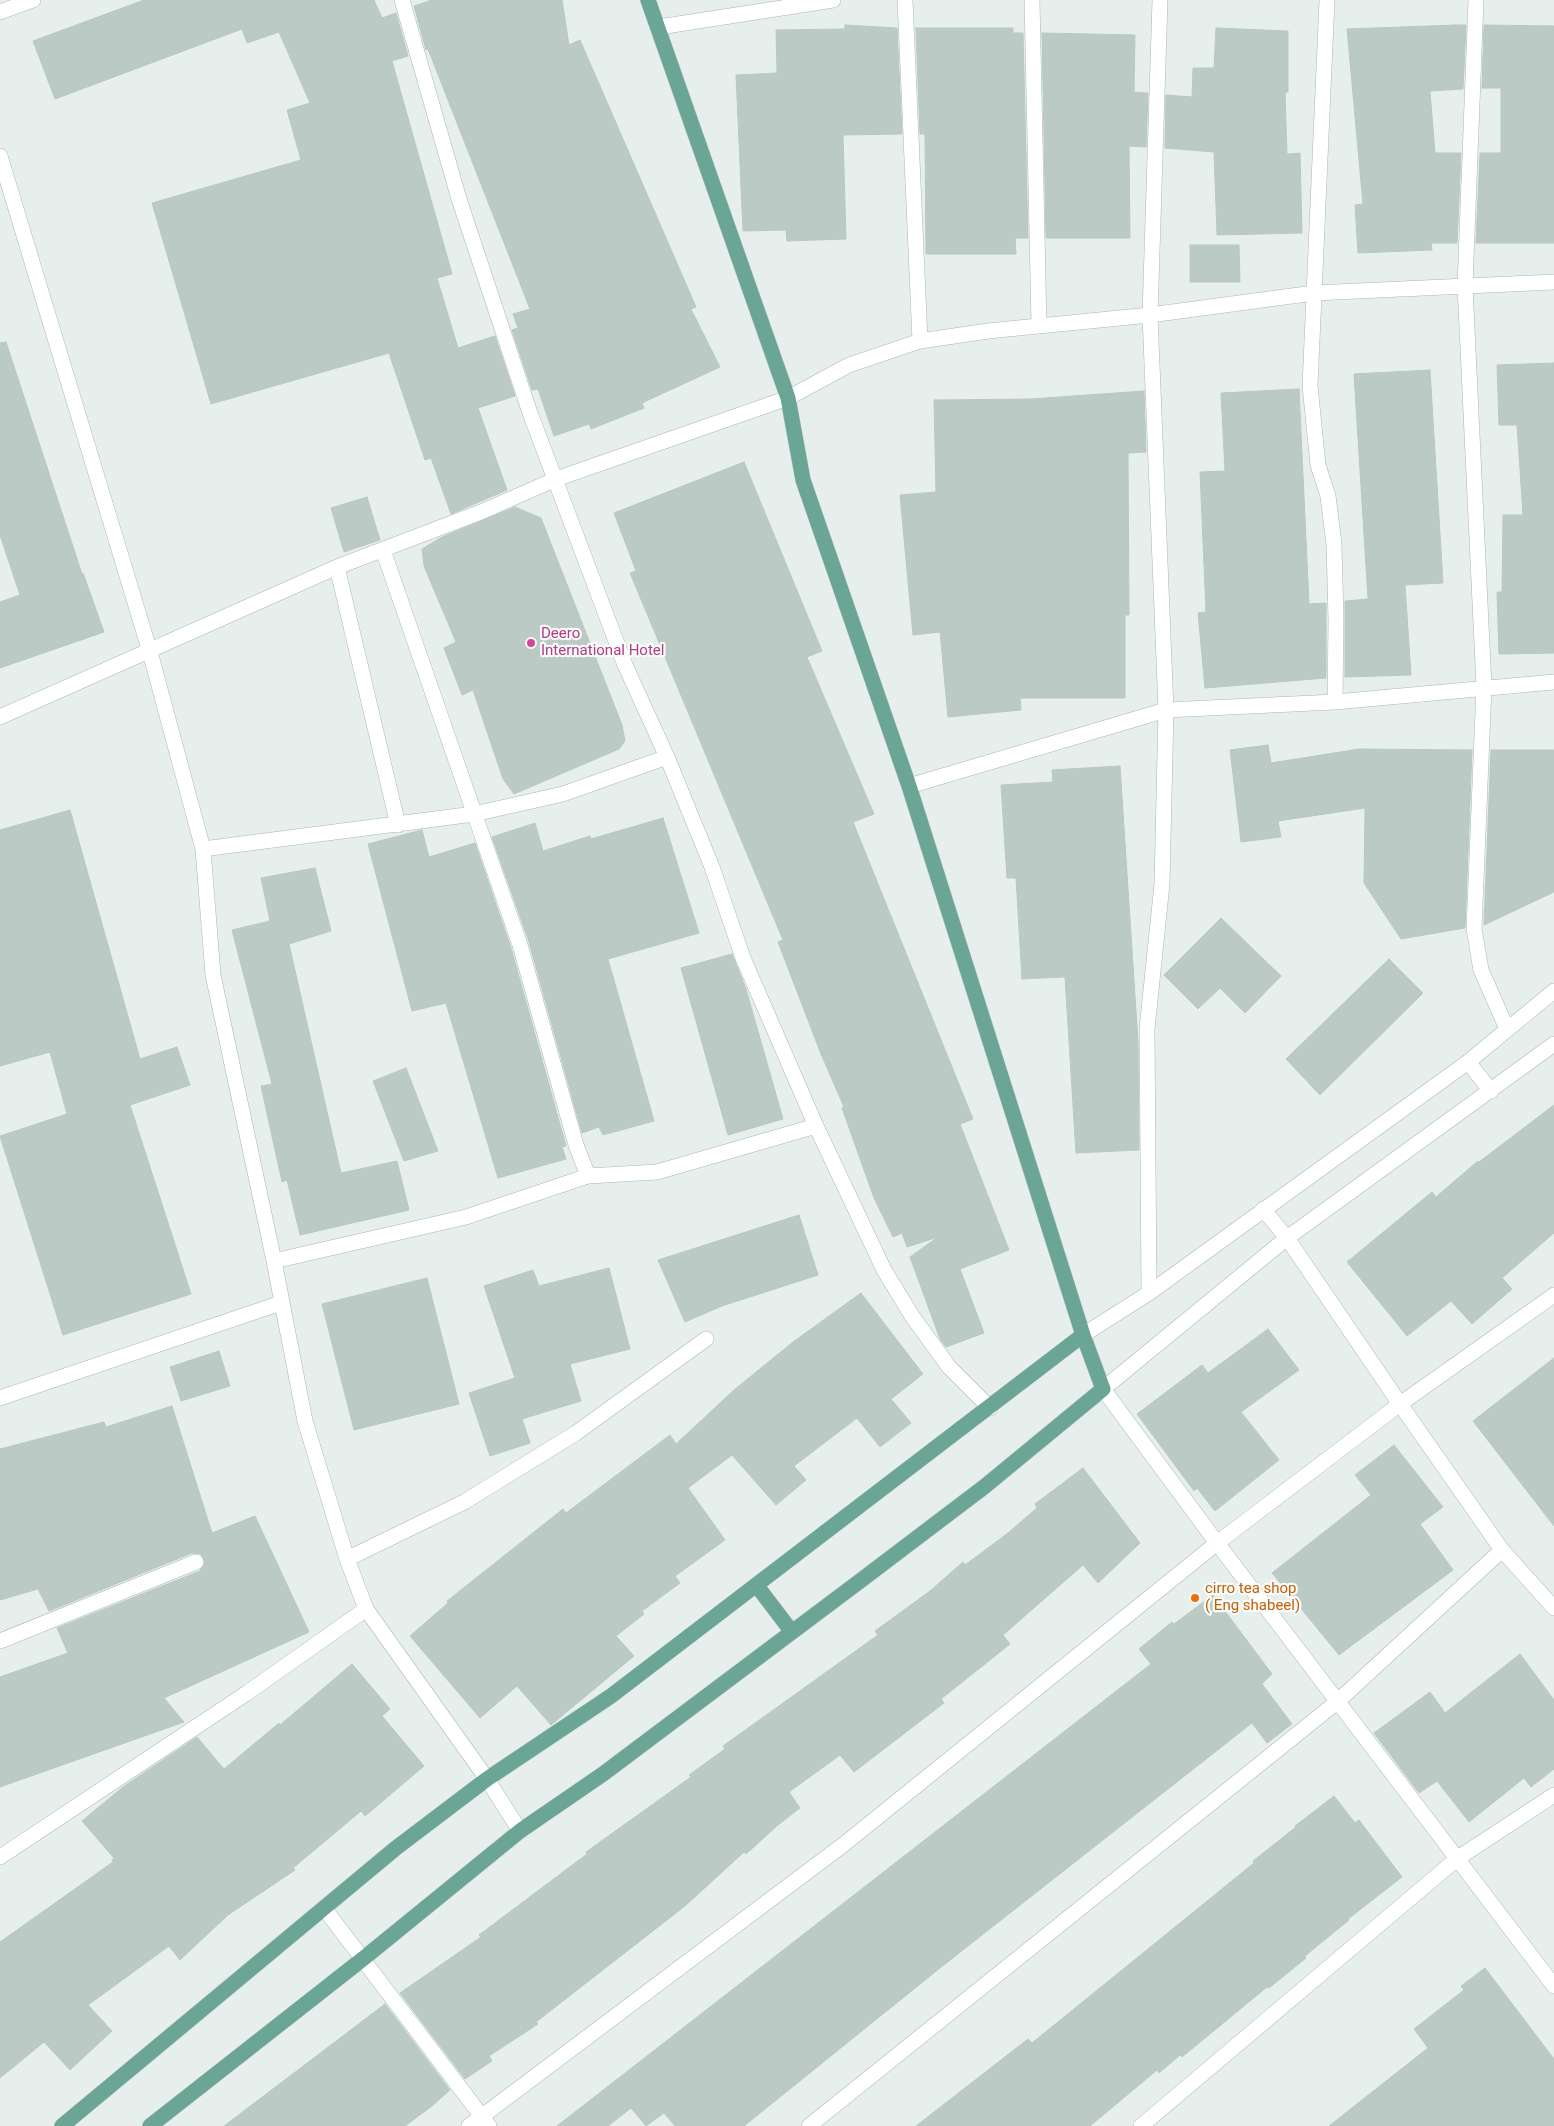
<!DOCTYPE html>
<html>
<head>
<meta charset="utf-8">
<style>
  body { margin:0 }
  canvas { display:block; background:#e6efeb }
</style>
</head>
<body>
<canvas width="1554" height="2126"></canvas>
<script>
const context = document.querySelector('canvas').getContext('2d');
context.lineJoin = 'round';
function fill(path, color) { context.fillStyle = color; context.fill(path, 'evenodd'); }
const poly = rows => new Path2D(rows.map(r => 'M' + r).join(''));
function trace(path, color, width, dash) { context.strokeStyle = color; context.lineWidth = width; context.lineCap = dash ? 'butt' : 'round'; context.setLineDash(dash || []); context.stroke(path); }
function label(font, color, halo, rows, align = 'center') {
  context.font = font + ' Roboto,sans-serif'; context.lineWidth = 4.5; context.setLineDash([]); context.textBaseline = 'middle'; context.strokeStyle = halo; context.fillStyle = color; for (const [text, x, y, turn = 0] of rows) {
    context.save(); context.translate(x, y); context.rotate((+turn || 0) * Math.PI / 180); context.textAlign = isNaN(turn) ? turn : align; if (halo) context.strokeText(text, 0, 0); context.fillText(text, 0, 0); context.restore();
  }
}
const building = poly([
  [144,0,374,0,382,18,396,13,408,56,392,61,452,274,437,278,458,348,495,336,515,396,478,408,507,490,451,514,431,458,425,460,389,353,211,404,152,203,301,160,287,110,310,103,279,32,247,43,242,29,55,99,33,41,144,0],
  [432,0,562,0,569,45,580,40,696,307,691,309,720,367,642,403,644,408,591,429,589,424,554,436,538,389,532,390,512,330,518,328,513,314,530,309,428,49,426,50,414,6,432,0],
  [845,25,897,28,902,134,843,135,846,239,787,241,786,230,743,231,736,75,777,73,776,30,845,29,845,25],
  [1455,25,1466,25,1463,89,1430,91,1435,153,1461,153,1457,243,1431,243,1432,250,1358,253,1355,205,1363,204,1347,29,1455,25],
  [1484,25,1554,26,1554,243,1476,243,1480,153,1501,153,1501,88,1482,88,1484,25],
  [916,28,1013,28,1013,33,1023,33,1028,238,1015,238,1016,254,926,254,925,134,920,134,916,28],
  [1216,28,1288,31,1288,92,1285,92,1287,154,1300,153,1302,233,1217,235,1214,152,1165,148,1166,95,1192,97,1193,68,1214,68,1216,28],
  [1042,33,1135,35,1134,92,1148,93,1146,147,1129,146,1130,238,1046,238,1042,33],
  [1190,245,1239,245,1240,282,1190,282,1190,245],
  [6,342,82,574,83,573,104,632,0,668,0,602,20,595,0,535,0,343,6,342],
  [1554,363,1554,653,1499,654,1497,592,1502,592,1503,515,1523,515,1517,425,1499,425,1497,365,1554,363],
  [1430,370,1443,583,1405,585,1411,675,1345,677,1345,601,1368,599,1354,374,1430,370],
  [1299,389,1309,604,1326,603,1326,678,1205,688,1198,613,1206,612,1200,472,1225,471,1221,393,1299,389],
  [1144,391,1146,452,1128,453,1129,615,1125,615,1125,698,1020,698,1021,710,948,717,940,632,913,635,900,495,936,492,934,400,1031,399,1144,391],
  [744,462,822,651,807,657,874,814,853,822,973,1119,960,1124,1009,1250,960,1269,984,1333,946,1347,940,1339,910,1257,938,1237,907,1247,902,1233,893,1237,874,1198,842,1108,844,1107,821,1054,778,942,783,940,630,573,636,571,614,513,744,462],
  [367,497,380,540,344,552,331,508,367,497],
  [515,507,541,518,622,725,625,741,619,749,514,794,503,779,473,690,462,695,444,648,456,642,424,566,422,549,442,537,515,507],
  [1268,745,1271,763,1359,749,1472,750,1465,928,1401,939,1364,883,1365,808,1278,821,1281,837,1241,842,1230,750,1268,745],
  [1491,750,1554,750,1554,892,1484,925,1491,750],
  [1120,766,1138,1042,1139,1150,1076,1153,1065,977,1022,979,1016,878,1007,878,1001,785,1053,782,1052,770,1120,766],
  [70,810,140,1059,177,1047,190,1085,130,1105,191,1294,63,1335,0,1136,67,1114,50,1052,0,1066,0,830,70,810],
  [663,818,699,933,608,959,654,1121,603,1135,599,1127,582,1133,529,942,492,837,535,823,543,851,590,836,591,839,663,818],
  [422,830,429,857,475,843,511,948,566,1146,562,1147,566,1159,498,1178,446,1003,412,1011,368,844,422,830],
  [315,868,331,931,289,944,341,1173,397,1161,409,1210,300,1235,287,1180,282,1182,261,1086,272,1084,232,930,270,921,261,878,315,868],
  [1221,918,1281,976,1245,1013,1220,988,1198,1009,1164,975,1221,918],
  [732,954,746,989,783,1119,728,1135,681,968,732,954],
  [1389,959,1423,993,1320,1095,1286,1059,1389,959],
  [406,1068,438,1151,404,1161,373,1081,406,1068],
  [1554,1105,1554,1233,1502,1278,1512,1289,1472,1324,1451,1301,1407,1336,1347,1262,1432,1192,1436,1197,1478,1161,1479,1162,1554,1105],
  [799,1215,818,1275,722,1306,685,1322,658,1260,799,1215],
  [609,1268,630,1349,570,1364,581,1401,522,1419,530,1443,490,1456,469,1393,515,1378,484,1286,533,1270,539,1286,609,1268],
  [427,1278,459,1404,354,1430,322,1304,427,1278],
  [861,1293,923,1374,891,1399,911,1423,880,1447,857,1418,794,1466,806,1480,776,1505,732,1455,688,1488,725,1540,675,1576,680,1583,642,1611,644,1614,616,1636,634,1656,551,1725,517,1686,480,1718,410,1636,448,1603,447,1601,563,1509,566,1513,670,1435,676,1444,734,1390,793,1342,861,1293],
  [1268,1329,1299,1370,1241,1412,1279,1460,1215,1511,1197,1488,1194,1491,1137,1414,1202,1365,1208,1373,1268,1329],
  [219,1351,230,1386,181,1401,170,1367,219,1351],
  [1554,1358,1554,1526,1473,1421,1554,1358],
  [172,1406,212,1533,255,1516,309,1632,164,1698,184,1722,0,1787,0,1677,68,1653,57,1628,200,1571,205,1563,201,1554,192,1553,49,1611,38,1589,0,1600,0,1449,104,1422,106,1427,172,1406],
  [1394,1445,1443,1507,1420,1524,1453,1570,1339,1655,1272,1573,1371,1495,1355,1475,1394,1445],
  [1083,1468,1140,1543,1098,1583,1083,1565,1003,1635,1010,1644,941,1699,944,1703,854,1772,840,1755,789,1792,800,1808,778,1825,746,1854,744,1852,685,1906,536,2022,538,2024,489,2056,492,2061,465,2079,400,1993,481,1937,479,1935,587,1854,586,1852,691,1777,689,1775,725,1749,723,1746,878,1635,875,1631,930,1591,963,1562,965,1565,1008,1533,1037,1508,1035,1504,1083,1468],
  [1213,1595,1272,1674,1262,1684,1292,1724,1267,1743,1252,1723,940,1968,744,2126,675,2126,664,2113,646,2126,631,2108,608,2126,557,2126,1151,1664,1139,1649,1172,1622,1174,1624,1213,1595],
  [1520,1654,1554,1700,1554,1769,1531,1787,1524,1778,1469,1822,1437,1781,1419,1793,1374,1733,1430,1692,1445,1713,1520,1654],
  [352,1664,390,1709,382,1716,424,1766,365,1816,361,1811,293,1868,295,1870,228,1915,180,1960,169,1946,88,2005,112,2031,70,2070,44,2042,0,2078,0,1942,113,1862,112,1860,114,1858,82,1821,123,1787,197,1737,224,1769,279,1723,280,1725,352,1664],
  [1334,1796,1355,1823,1359,1820,1402,1877,1348,1919,1349,1920,1305,1956,1306,1958,1269,1988,1267,1987,1182,2057,1180,2055,1159,2073,1157,2070,1090,2126,916,2126,1028,2039,1032,2043,1254,1863,1253,1861,1296,1827,1295,1826,1334,1796],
  [1485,1968,1554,2059,1554,2126,1329,2126,1428,2048,1414,2029,1464,1990,1461,1986,1485,1968],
  [385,2004,450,2090,432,2106,405,2126,224,2126,385,2004]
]);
fill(building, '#bbcac4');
trace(building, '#b8c9c2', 1);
const minor = poly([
  [402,0,459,199,530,413,625,665,667,757,712,867,743,958,816,1126,884,1270,912,1316,949,1367,990,1408],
  [905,0,920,341],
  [1032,0,1039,326],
  [1327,0,1310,386,1318,465,1328,496,1334,544,1336,620,1335,702],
  [1476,0,1465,286,1484,687,1474,929,1481,970,1507,1029],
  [0,12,33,0],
  [659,27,833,0],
  [0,156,150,652,203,849,213,975,274,1261,305,1421,347,1559,366,1609,487,1779,520,1831],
  [383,550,520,945,576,1145,588,1176,657,1172,816,1126],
  [337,567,398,825],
  [0,717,337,567,481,512,556,479,788,398,849,365,920,341,988,331,1150,315,1314,293,1554,282],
  [909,786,1166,710,1335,702,1554,682],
  [203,849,474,814,563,794,667,757],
  [1554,1044,1287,1238,1103,1389,1217,1543,1554,1986],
  [1468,1062,1491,1091],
  [1263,1209,1287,1238,1400,1404,1502,1550,1554,1608],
  [274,1261,466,1217,588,1176],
  [1149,1293,1147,1029,1162,884,1166,710,1150,315,1160,0],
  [1083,1335,1149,1293,1468,1062,1554,991],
  [0,1398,281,1303],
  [347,1559,464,1502,576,1433,706,1339],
  [0,1641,196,1562],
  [0,1857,247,1693,366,1609],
  [324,1908,489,2126],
  [469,2126,843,1845,1217,1543,1400,1404,1554,1295],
  [809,2126,1337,1702,1502,1550],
  [1141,2126,1458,1858,1554,1795]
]);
const major = poly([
  [757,1586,792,1632],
  [62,2126,396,1848,487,1779,611,1696,1083,1335],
  [150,2126,364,1958,520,1831,603,1774,860,1581,984,1487,1103,1389,1083,1335,909,786,803,480,788,398,648,0]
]);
trace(minor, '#a8b8b2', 16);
trace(major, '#c2cac8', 16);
trace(minor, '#fff', 15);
trace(major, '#6aa596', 15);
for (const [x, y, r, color] of [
  [531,643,5,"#d1479c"],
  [1195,1598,5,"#e8710a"]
]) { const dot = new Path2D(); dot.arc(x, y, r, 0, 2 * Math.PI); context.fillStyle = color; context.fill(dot); trace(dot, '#f7fbf9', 2); }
label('15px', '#b23c85', '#f7fbf9', [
  ["Deero",541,634],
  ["International Hotel",541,651]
], 'left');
label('15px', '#c56008', '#f7fbf9', [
  ["cirro tea shop",1205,1589],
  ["( Eng shabeel)",1205,1606]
], 'left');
</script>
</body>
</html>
